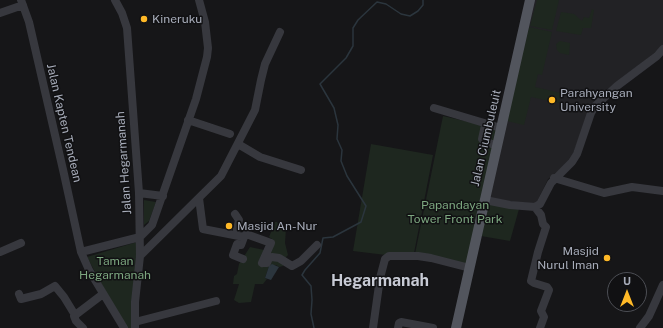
<!DOCTYPE html>
<html>
<head>
<meta charset="utf-8">
<style>
  body { margin:0 }
  #map { position:relative; width:663px; height:328px; overflow:hidden; background:#161618; font-family:"Public Sans",sans-serif }
  canvas { display:block }
  .north { position:absolute; left:607px; top:272px; width:40px; height:40px; box-sizing:border-box; background:#111113; border:1px solid #4d4f55; border-radius:50%; rotate:0deg; font-size:11px; font-weight:700; line-height:16px; text-align:center; color:#a7acb9 }
  .north::after { content:''; display:block; margin:auto; width:14px; height:18px; background:#ffb927; clip-path:polygon(50% 0,100% 100%,50% 72%,0 100%) }
</style>
</head>
<body>
<div id="map">
<canvas width="663" height="328"></canvas>
<div class="north">U</div>
</div>
<script>
const context = document.querySelector('canvas').getContext('2d');
context.lineJoin = 'round';
function fill(path, color) { context.fillStyle = color; context.fill(path, 'evenodd'); }
const poly = rows => new Path2D(rows.map(r => 'M' + r).join(''));
function trace(path, color, width, dash) { context.strokeStyle = color; context.lineWidth = width; context.lineCap = dash ? 'butt' : 'round'; context.setLineDash(dash || []); context.stroke(path); }
function label(font, color, halo, rows, align = 'center') {
  context.font = font + ' "Public Sans",sans-serif'; context.lineWidth = 3; context.setLineDash([]); context.textBaseline = 'middle'; context.strokeStyle = halo; context.fillStyle = color; for (const [text, x, y, turn = 0] of rows) {
    context.save(); context.translate(x, y); context.rotate((+turn || 0) * Math.PI / 180); context.textAlign = isNaN(turn) ? turn : align; if (halo) context.strokeText(text, 0, 0); context.fillText(text, 0, 0); context.restore();
  }
}
fill(poly([
  [533,0,663,0,663,46,633,70,597,97,592,104,571,159,564,166,548,179,536,204,486,199]
]), '#222225');
fill(poly([
  [537,0,559,0,552,30,530,26],
  [592,9,594,10,591,28,583,28,581,35,556,31,561,12,574,14,582,21,584,17,589,18],
  [529,27,552,32,542,75,538,74,535,87,561,93,559,103,531,97,524,125,507,121],
  [560,41,570,43,569,55,560,53,557,50,556,44],
  [443,116,499,129,483,201,519,209,510,241,475,235,469,265,415,254],
  [371,144,433,155,414,253,386,255,353,251],
  [144,200,156,202,149,221,144,225],
  [275,222,277,222,280,226,286,228,285,243,288,255,286,257,287,261,283,266,279,267,276,265,269,266,265,278,267,279,263,284,255,284,251,302,239,303,234,300,239,284,233,284,234,276,237,274,239,264,250,247,264,250,267,249,272,239,269,237,272,230,274,229],
  [137,242,131,328,127,328,113,305,87,257]
]), '#1e271f');
fill(poly([
  [272,264,279,267,271,280,265,278,269,266]
]), '#2b353d');
trace(poly([
  [314,328,311,314,312,300,311,286,302,275,305,270,320,253,323,238,333,237,361,222,366,206,347,176,341,161,342,150,337,139,338,125,334,108,320,84,346,58,353,46,353,28,358,20,377,2,386,4,401,14,410,16,418,11,423,5,423,0]
]), '#2b353d', 1.5);
trace(poly([
  [21,0,29,22,64,174,81,252,89,270,124,328],
  [115,0,122,13,127,28,139,193,140,256,135,302,135,328],
  [0,13,23,5],
  [434,108,501,128],
  [188,120,230,134],
  [485,125,482,139,484,141,497,146],
  [238,144,260,157,301,170],
  [554,178,604,193,632,187,663,191],
  [139,193,163,196],
  [199,198,203,229,244,237,246,234,271,243,262,263],
  [485,200,510,205,535,207,540,204,551,183,572,162,577,154,591,113,595,106,617,86,657,56,663,49],
  [535,207,541,215,543,224,546,227,538,252,531,281,534,283,547,287,549,290,541,311,544,317,540,328],
  [235,214,239,220,237,229],
  [0,252,21,243],
  [81,252,140,237,152,225,196,99,207,57,208,48,205,22,199,0],
  [140,256,221,176,255,110,261,80,265,64,280,32],
  [243,259,233,255,237,244,241,245,244,237],
  [263,263,267,263,269,258,272,257,279,258,292,266,301,261,317,245],
  [19,294,21,299,41,294,55,286,64,297,75,315],
  [135,322,216,301],
  [83,328,76,321,74,316,103,294],
  [373,328,380,278,385,259,389,256,418,256,431,258,470,268],
  [398,328,399,323,401,322,433,328],
  [640,328,649,316,663,285]
]), '#37383e', 8);
trace(poly([
  [456,328,530,0]
]), '#52555d', 10);
for (const [x, y, r, color] of [
  [144,19,4,"#ffb927"],
  [552,100,4,"#ffb927"],
  [229,226,4,"#ffb927"],
  [607,258,4,"#ffb927"]
]) { const dot = new Path2D(); dot.arc(x, y, r, 0, 2 * Math.PI); context.fillStyle = color; context.fill(dot); trace(dot, '#111113', 1.5); }
label('12px', '#a7acb9', '#111113', [
  ["Kineruku",152,19],
  ["Parahyangan",560,93],
  ["University",560,107],
  ["Masjid An-Nur",237,226],
  ["Masjid",599,251,"right"],
  ["Nurul Iman",599,265,"right"]
], 'left');
label('12px', '#a7acb9', '#111113', [
  ["Jalan Kapten Tendean",64,123,77],
  ["Jalan Ciumbuleuit",486,138,-77],
  ["Jalan Hegarmanah",124,163,-94]
]);
label('12px', '#7ca67f', '#111113', [
  ["Papandayan",455,205],
  ["Tower Front Park",455,219],
  ["Taman",115,261],
  ["Hegarmanah",115,275]
]);
label('bold 16px', '#c8cbd5', '#111113', [
  ["Hegarmanah",380,281]
]);
</script>
</body>
</html>
